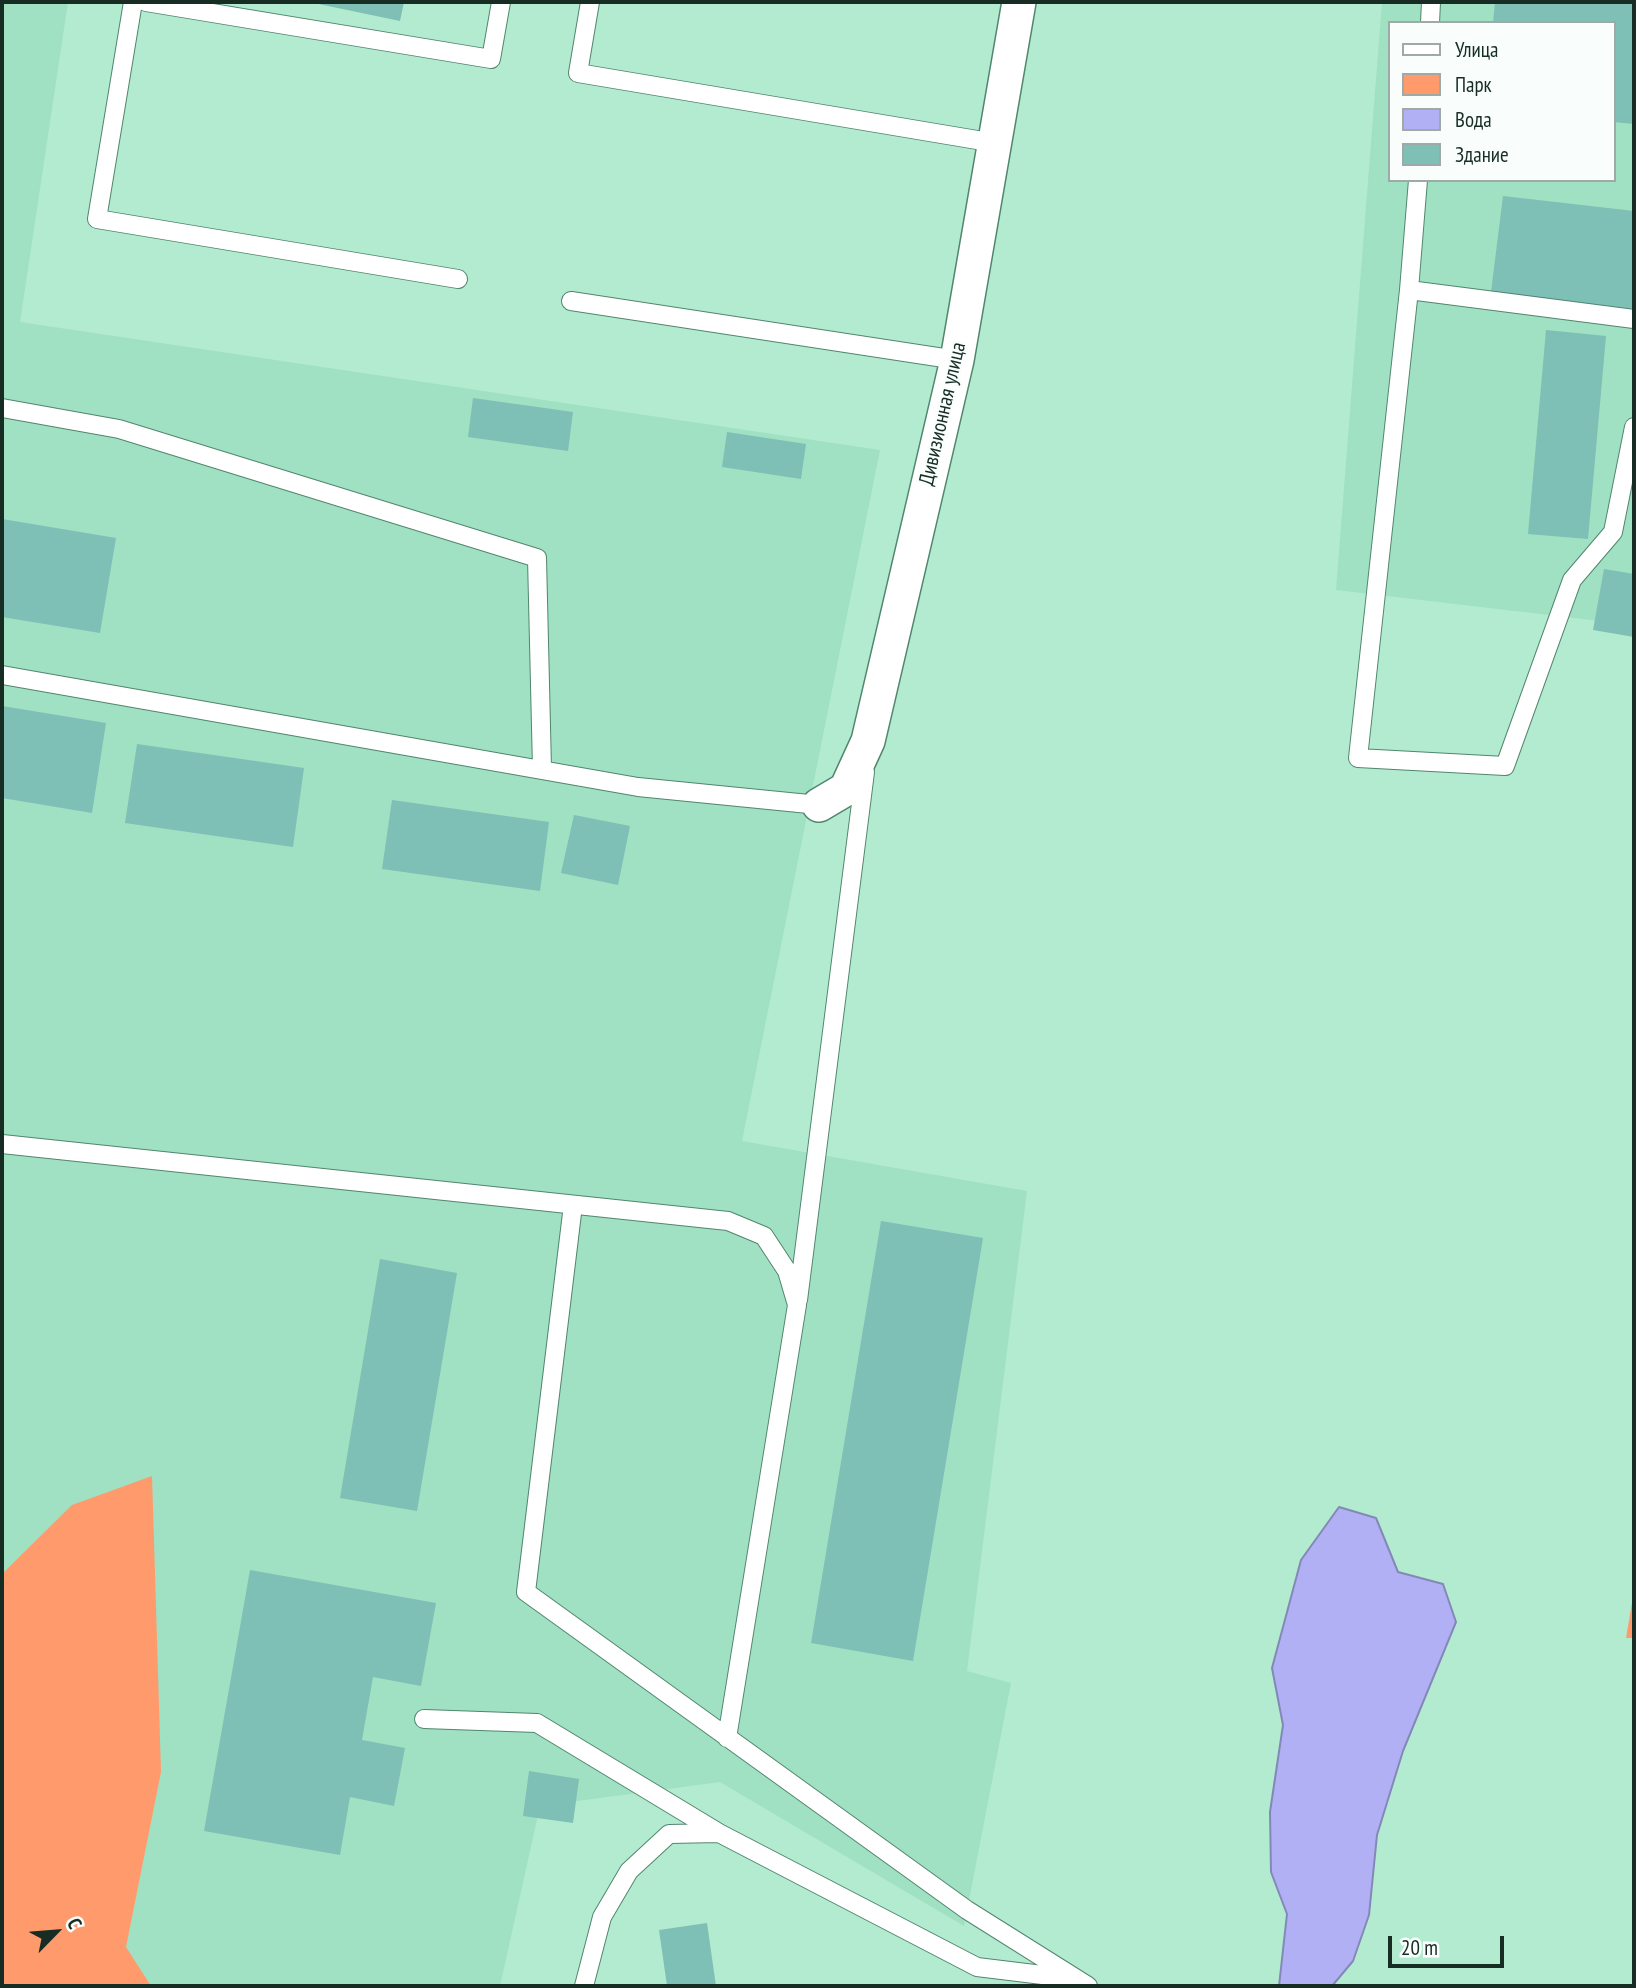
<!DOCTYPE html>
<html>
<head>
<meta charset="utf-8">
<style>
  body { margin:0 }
  #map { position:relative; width:1636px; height:1988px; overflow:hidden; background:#b3ebd0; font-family:"PT Sans Narrow",sans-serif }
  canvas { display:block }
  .frame { position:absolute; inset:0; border:4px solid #172d24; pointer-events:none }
  .legend { position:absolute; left:1388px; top:21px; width:228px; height:161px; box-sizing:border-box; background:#f9fefc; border:2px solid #9faaa6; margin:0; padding:9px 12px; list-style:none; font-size:21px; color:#172d24 }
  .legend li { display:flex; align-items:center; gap:14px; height:35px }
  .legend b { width:35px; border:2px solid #9faaa6 }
  .north { position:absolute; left:21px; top:1897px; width:70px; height:70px; -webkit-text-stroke:5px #f9fefc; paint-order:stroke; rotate:65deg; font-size:19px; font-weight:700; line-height:28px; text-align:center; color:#172d24 }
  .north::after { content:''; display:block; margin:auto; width:24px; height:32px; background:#172d24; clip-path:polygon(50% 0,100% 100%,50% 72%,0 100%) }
  .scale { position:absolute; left:1388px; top:1936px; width:116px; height:32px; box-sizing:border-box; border:4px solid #172d24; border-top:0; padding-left:9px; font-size:21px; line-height:24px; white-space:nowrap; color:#172d24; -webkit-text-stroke:5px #f9fefc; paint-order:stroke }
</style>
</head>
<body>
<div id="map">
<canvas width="1636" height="1988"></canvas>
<div class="frame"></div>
<ul class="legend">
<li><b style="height:9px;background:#fff"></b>Улица</li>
<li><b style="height:19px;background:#ff9a6c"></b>Парк</li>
<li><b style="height:19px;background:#b1b0f5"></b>Вода</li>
<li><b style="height:19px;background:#7ebfb6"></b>Здание</li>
</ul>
<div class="north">С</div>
<div class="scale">20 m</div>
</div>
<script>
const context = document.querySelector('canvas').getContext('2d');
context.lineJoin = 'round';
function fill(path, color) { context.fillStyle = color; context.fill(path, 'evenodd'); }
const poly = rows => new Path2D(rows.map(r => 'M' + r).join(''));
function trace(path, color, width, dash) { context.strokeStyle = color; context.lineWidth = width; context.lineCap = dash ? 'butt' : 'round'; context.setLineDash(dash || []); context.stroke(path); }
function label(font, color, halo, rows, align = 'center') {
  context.font = font + ' "PT Sans Narrow",sans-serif'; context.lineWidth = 5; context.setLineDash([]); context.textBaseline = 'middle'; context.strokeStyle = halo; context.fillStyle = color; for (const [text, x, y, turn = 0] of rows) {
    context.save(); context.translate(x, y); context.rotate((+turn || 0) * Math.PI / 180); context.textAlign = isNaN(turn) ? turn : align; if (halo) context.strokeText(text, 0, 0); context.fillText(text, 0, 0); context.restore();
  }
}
fill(poly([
  [2,2,68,2,20,322,880,450,742,1141,1027,1191,967,1671,1011,1683,964,1926,720,1782,540,1806,500,1986,2,1986],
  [1382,2,1634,2,1634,625,1336,590],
  [1389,23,1613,23,1613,180,1389,180]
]), '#a0e0c3');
fill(poly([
  [152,1476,161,1772,126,1947,151,1986,2,1986,2,1574,72,1505],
  [1634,1591,1634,1638,1626,1638]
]), '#ff9a6c');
const water = poly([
  [1339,1507,1376,1518,1398,1572,1443,1584,1456,1622,1403,1751,1377,1835,1369,1915,1353,1961,1332,1986,1279,1986,1287,1914,1271,1872,1270,1812,1283,1725,1272,1668,1301,1560,1339,1507]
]);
fill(water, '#b1b0f5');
trace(water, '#8389b6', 2);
fill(poly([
  [309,2,404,2,400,21],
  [1495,2,1634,2,1634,124,1613,122,1613,23,1493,23],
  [1503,196,1634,211,1634,309,1491,292],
  [1546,330,1606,336,1588,539,1528,534],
  [473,398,573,412,568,451,468,437],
  [727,432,806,444,801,479,722,467],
  [2,519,116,538,100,633,2,617],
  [1604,569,1634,574,1634,637,1593,630],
  [2,706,106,723,92,813,2,798],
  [137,744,304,768,293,847,125,823],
  [392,800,549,822,540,891,382,869],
  [574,815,630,826,618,885,561,873],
  [881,1221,983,1238,913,1661,811,1643],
  [380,1259,457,1273,417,1511,340,1498],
  [250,1570,436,1603,421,1686,373,1677,362,1740,405,1748,394,1806,350,1797,340,1855,204,1831],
  [529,1771,579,1779,573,1823,523,1816],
  [707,1923,716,1986,667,1986,659,1930]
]), '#7ebfb6');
const lane = poly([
  [133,2,97,219,458,279],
  [146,2,491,59,501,2],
  [590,2,578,73,995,143],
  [1430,23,1431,2],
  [1418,180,1409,290,1358,758,1505,766,1572,580,1613,532,1634,427],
  [1409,290,1634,319],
  [571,301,957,360],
  [2,408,119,429,537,558,542,769],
  [2,675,638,787,819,805],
  [2,1144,728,1221,764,1236,787,1271,797,1305,727,1738],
  [573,1205,526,1592,967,1910,1088,1986],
  [798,1300,865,772],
  [424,1719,537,1723,719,1833],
  [584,1986,602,1917,629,1871,669,1834,719,1833,977,1967,1067,1978]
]);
const street = poly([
  [819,805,846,789,868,741,957,360,1019,2]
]);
trace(lane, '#51866e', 20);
trace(street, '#51866e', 36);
trace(lane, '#fff', 18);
trace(street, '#fff', 33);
label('21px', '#172d24', '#f9fefc', [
  ["Дивизионная улица",943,414,-77]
]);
</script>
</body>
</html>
